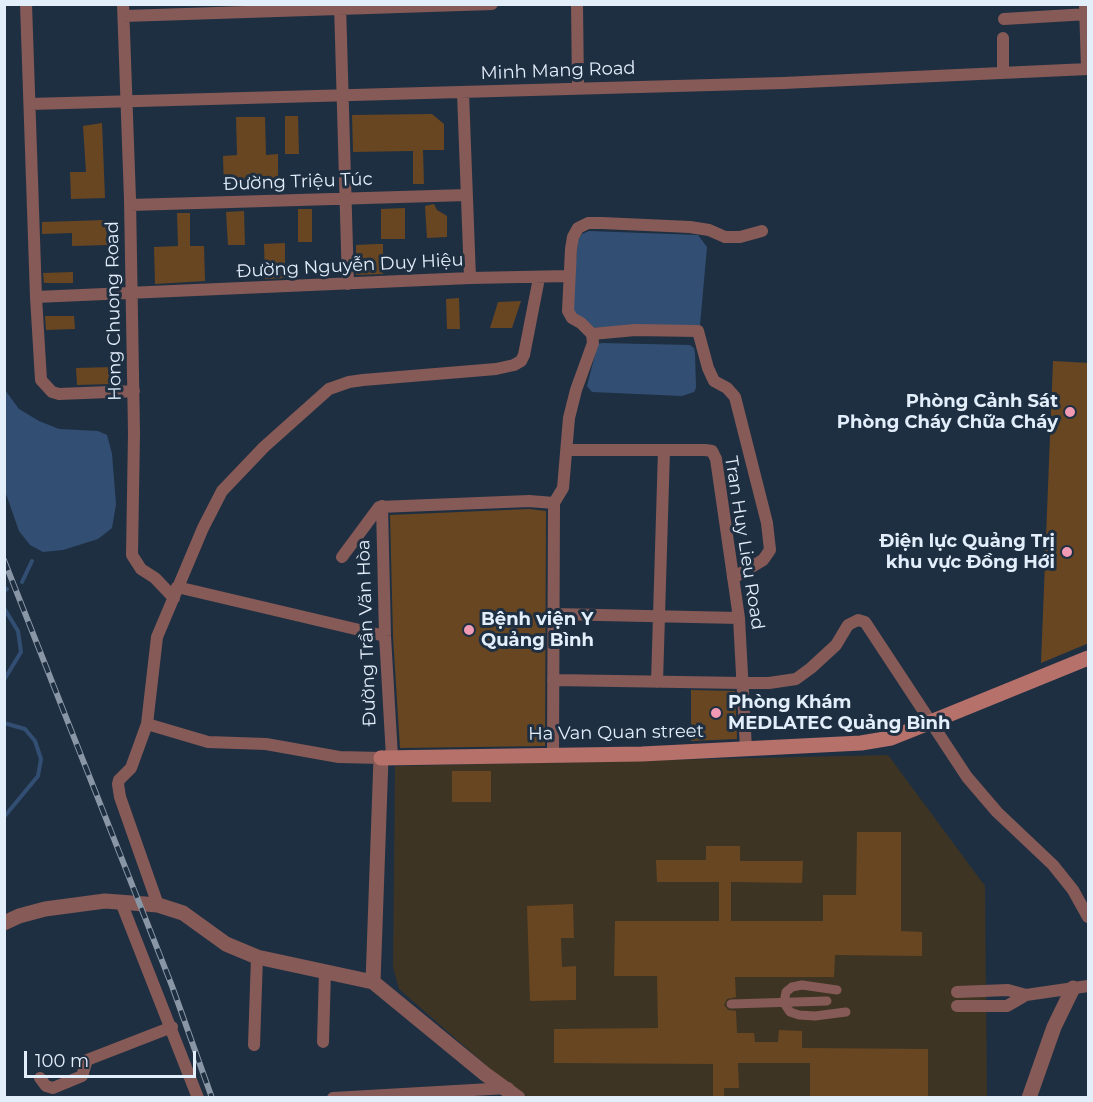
<!DOCTYPE html>
<html>
<head>
<meta charset="utf-8">
<style>
  body { margin:0 }
  #map { position:relative; width:1093px; height:1102px; overflow:hidden; background:#1f2f42; font-family:Montserrat,sans-serif }
  canvas { display:block }
  .frame { position:absolute; inset:0; border:6px solid #e3eefb; pointer-events:none }
  .scale { position:absolute; left:24px; top:1051px; width:172px; height:27px; box-sizing:border-box; border:3px solid #e3eefb; border-top:0; padding-left:8px; font-size:18px; line-height:21px; white-space:nowrap; color:#e3eefb; -webkit-text-stroke:4px #1f2f42; paint-order:stroke }
</style>
</head>
<body>
<div id="map">
<canvas width="1093" height="1102"></canvas>
<div class="frame"></div>
<div class="scale">100 m</div>
</div>
<script>
const context = document.querySelector('canvas').getContext('2d');
context.lineJoin = 'round';
function fill(path, color) { context.fillStyle = color; context.fill(path, 'evenodd'); }
const poly = rows => new Path2D(rows.map(r => 'M' + r).join(''));
function trace(path, color, width, dash) { context.strokeStyle = color; context.lineWidth = width; context.lineCap = dash ? 'butt' : 'round'; context.setLineDash(dash || []); context.stroke(path); }
function label(font, color, halo, rows, align = 'center') {
  context.font = font + ' Montserrat,sans-serif'; context.lineWidth = 6; context.setLineDash([]); context.textBaseline = 'middle'; context.strokeStyle = halo; context.fillStyle = color; for (const [text, x, y, turn = 0] of rows) {
    context.save(); context.translate(x, y); context.rotate((+turn || 0) * Math.PI / 180); context.textAlign = isNaN(turn) ? turn : align; if (halo) context.strokeText(text, 0, 0); context.fillText(text, 0, 0); context.restore();
  }
}
fill(poly([
  [888,755,985,886,987,1097,528,1097,496,1074,399,989,393,967,395,766]
]), '#3d3424');
fill(poly([
  [589,231,698,235,707,247,700,325,590,328,571,313,578,240,582,234],
  [602,343,690,345,694,348,695,353,696,388,694,392,682,396,592,392,587,386,597,347,598,344],
  [5,390,19,409,39,421,59,429,98,431,107,435,112,454,116,504,112,528,98,539,63,550,43,552,30,545,19,531,5,491]
]), '#324f73');
trace(poly([
  [22,582,32,561],
  [4,591,7,589],
  [4,608,18,631,21,652,4,680],
  [4,723,25,729,35,741,41,759,38,776,4,817]
]), '#324f73', 4);
fill(poly([
  [432,114,444,124,444,150,423,150,424,184,413,184,413,151,353,152,352,115],
  [285,116,298,116,299,154,285,154],
  [236,117,265,117,266,155,278,154,278,188,224,189,223,156,237,155],
  [102,123,105,198,71,199,70,172,86,172,83,126],
  [434,204,437,210,447,216,447,237,427,238,425,206],
  [405,208,405,239,381,239,381,209],
  [298,209,312,209,312,242,298,242],
  [244,211,245,245,228,245,226,212],
  [177,213,190,213,190,246,204,246,205,281,155,284,154,247,178,246],
  [106,220,107,245,72,246,72,233,42,234,42,222],
  [285,243,285,278,265,279,264,244],
  [377,244,383,244,383,274,356,275,356,245],
  [73,272,73,283,44,283,43,273],
  [459,298,460,329,447,329,446,299],
  [521,301,512,328,490,328,498,302],
  [45,316,74,316,75,329,46,330],
  [1053,361,1089,363,1089,643,1041,663],
  [113,367,114,381,111,384,77,385,76,368],
  [529,509,546,511,545,746,400,748,393,636,390,515],
  [691,690,735,691,737,739,691,741],
  [452,771,491,771,491,802,452,802],
  [857,832,901,832,901,931,922,932,922,956,835,955,834,977,735,977,736,997,727,999,724,1005,728,1010,736,1011,737,1033,754,1033,755,1042,778,1042,779,1030,802,1031,802,1048,928,1049,928,1098,810,1098,810,1063,738,1063,739,1088,724,1088,724,1098,713,1098,713,1064,554,1063,554,1029,658,1028,657,976,614,976,615,921,719,921,719,882,657,882,656,860,706,860,706,846,740,846,740,861,803,861,802,883,731,882,731,921,823,921,823,895,856,895],
  [573,904,574,938,561,938,562,967,576,966,576,1000,530,1001,527,906]
]), '#684621');
trace(poly([
  [837,990,802,985,792,987,786,992,784,1003,790,1012,799,1015,815,1016,846,1012],
  [731,1004,827,1001]
]), '#865a56', 9);
trace(poly([
  [26,4,36,297,41,380,52,392,59,394,134,391],
  [123,4,130,199,134,433,132,555,141,569,155,578,174,598],
  [340,4,348,284],
  [577,4,578,88],
  [1085,4,1087,69],
  [124,16,492,4],
  [1004,19,1088,14],
  [1003,38,1003,73],
  [463,93,470,278],
  [30,104,783,83,1088,69],
  [130,205,467,195],
  [36,297,470,278,569,276],
  [592,334,635,330,698,331,708,368,714,381,727,388,735,397,767,523,770,550,763,560,733,578],
  [567,450,705,450,712,451,716,459,739,618,746,749],
  [382,506,385,636,392,757],
  [342,557,379,507,529,501,554,503],
  [177,587,385,636],
  [553,614,739,618],
  [553,680,743,683,769,683,796,679,811,668,836,645,848,625,858,620,865,622,967,777,997,812,1053,865,1073,890,1088,917],
  [657,682,664,450],
  [147,724,208,742,266,744,339,757,381,758],
  [553,754,554,503,563,488,569,418,576,390,593,343,592,334,581,323,572,318,568,311,571,249,573,237,578,228,588,223,602,223,690,227,709,230,725,237,740,237,762,231],
  [121,902,198,1098],
  [158,905,120,797,118,784,119,780,131,768,147,724,157,637,203,528,222,491,264,447,329,389,349,382,363,380,496,369,514,365,521,361,524,355,539,278],
  [957,992,1008,990,1026,995],
  [957,1006,1007,1006,1026,995,1088,986],
  [323,1042,325,971],
  [254,1045,257,957],
  [40,1078,46,1086,53,1088,82,1076,87,1060,172,1027],
  [333,1098,508,1088]
]), '#865a56', 12);
trace(poly([
  [4,923,19,916,45,909,105,901,158,905,183,913,226,944,257,957,373,982,485,1074,518,1098],
  [373,982,381,758],
  [1029,1098,1054,1027,1073,988]
]), '#865a56', 15);
trace(poly([
  [381,758,642,754,861,743,891,738,916,728,1088,658]
]), '#b6716b', 15);
const rail = poly([
  [4,560,172,986,212,1098]
]);
trace(rail, '#8996a6', 6);
trace(rail, '#1f2f42', 4, [11]);
for (const [x, y, r, color] of [
  [1070,412,6,"#f19ab3"],
  [1067,552,6,"#f19ab3"],
  [469,630,6,"#f19ab3"],
  [716,713,6,"#f19ab3"]
]) { const dot = new Path2D(); dot.arc(x, y, r, 0, 2 * Math.PI); context.fillStyle = color; context.fill(dot); trace(dot, '#1f2f42', 2); }
label('18px', '#e3eefb', '#1f2f42', [
  ["Minh Mang Road",558,71,-2],
  ["Đường Triệu Túc",298,182,-2],
  ["Đường Nguyễn Duy Hiệu",350,266,-3],
  ["Hong Chuong Road",114,311,-91],
  ["Tran Huy Lieu Road",744,543,81],
  ["Đường Trần Văn Hòa",367,633,-92],
  ["Ha Van Quan street",616,733,-1]
]);
label('bold 18px', '#e3eefb', '#1f2f42', [
  ["Phòng Cảnh Sát",1058,402],
  ["Phòng Cháy Chữa Cháy",1058,423],
  ["Điện lực Quảng Trị",1055,542],
  ["khu vực Đồng Hới",1055,563],
  ["Bệnh viện Y",481,620,"left"],
  ["Quảng Bình",481,641,"left"],
  ["Phòng Khám",728,703,"left"],
  ["MEDLATEC Quảng Bình",728,724,"left"]
], 'right');
</script>
</body>
</html>
